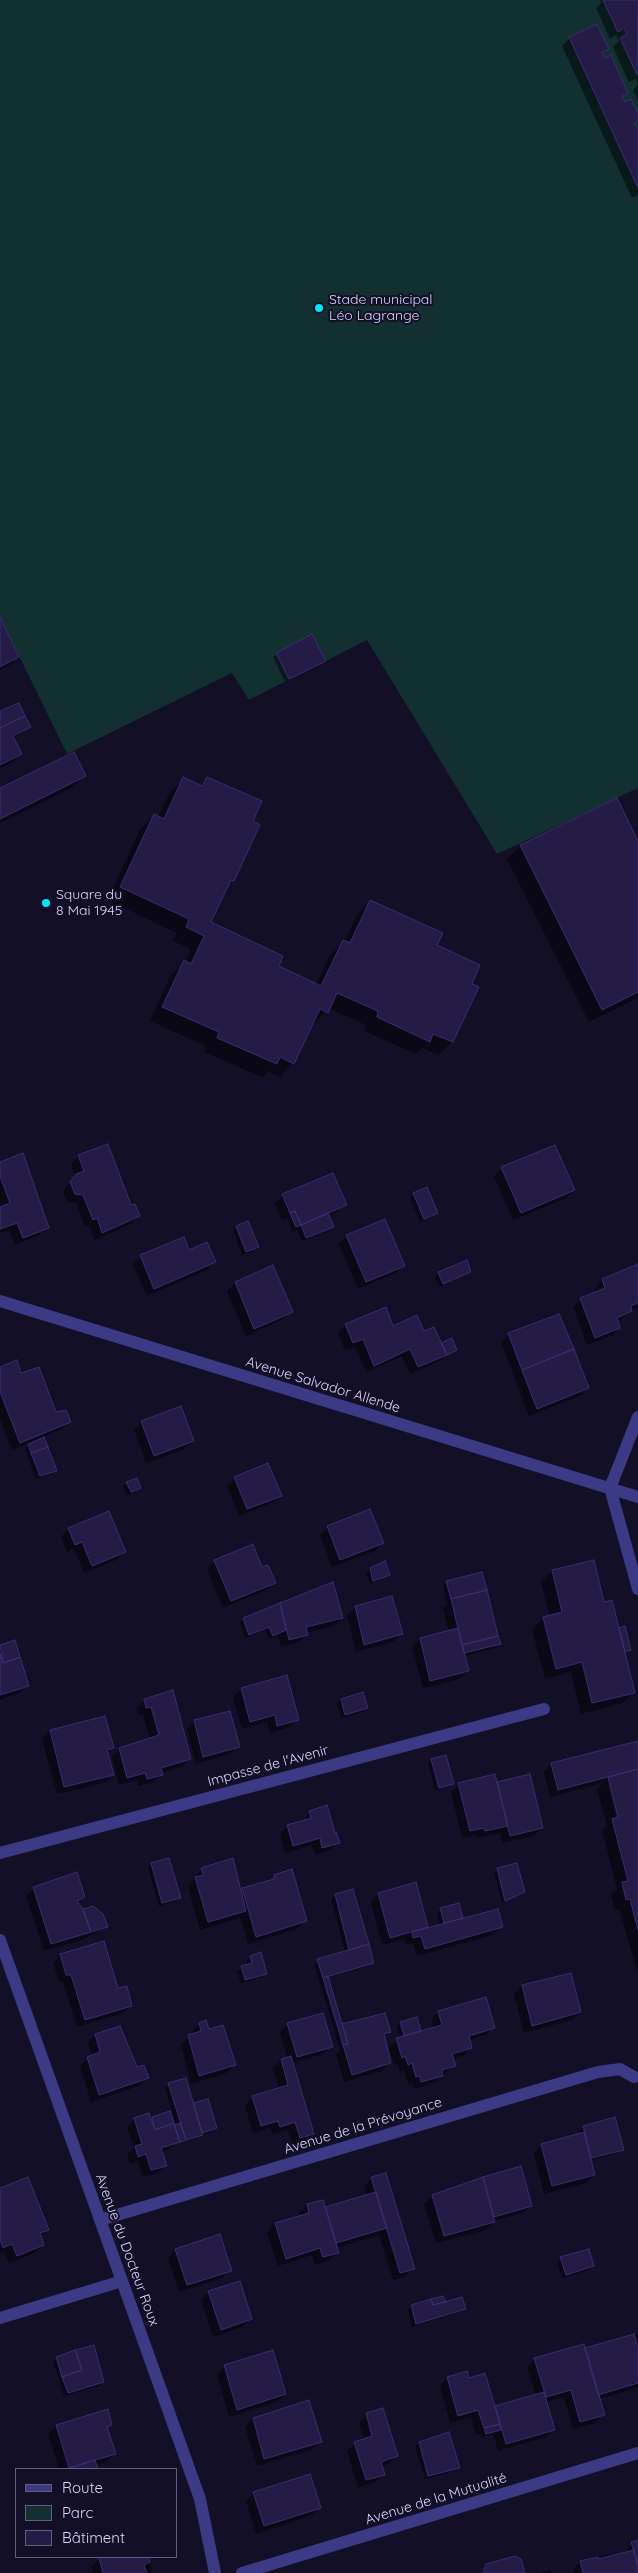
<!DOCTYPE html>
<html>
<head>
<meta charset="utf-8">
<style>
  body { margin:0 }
  #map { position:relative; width:638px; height:2573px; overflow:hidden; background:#130f26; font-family:Quicksand,sans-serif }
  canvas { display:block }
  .legend { position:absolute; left:15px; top:2468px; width:162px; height:90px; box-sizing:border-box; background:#130f26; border:1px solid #625e7d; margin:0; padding:6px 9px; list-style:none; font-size:15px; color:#d9d4ff }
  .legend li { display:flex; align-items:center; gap:10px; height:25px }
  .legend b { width:25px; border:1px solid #625e7d }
</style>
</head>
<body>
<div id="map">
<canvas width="638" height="2573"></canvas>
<ul class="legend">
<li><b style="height:6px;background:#3d3a85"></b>Route</li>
<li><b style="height:14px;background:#12302f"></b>Parc</li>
<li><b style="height:14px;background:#241b47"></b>Bâtiment</li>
</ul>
</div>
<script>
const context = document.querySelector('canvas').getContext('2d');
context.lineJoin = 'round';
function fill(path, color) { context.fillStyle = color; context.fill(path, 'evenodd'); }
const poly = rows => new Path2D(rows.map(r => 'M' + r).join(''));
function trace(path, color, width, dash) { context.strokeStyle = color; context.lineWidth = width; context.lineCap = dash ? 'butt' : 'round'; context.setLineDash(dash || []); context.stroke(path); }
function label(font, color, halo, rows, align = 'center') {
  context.font = font + ' Quicksand,sans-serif'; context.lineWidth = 4; context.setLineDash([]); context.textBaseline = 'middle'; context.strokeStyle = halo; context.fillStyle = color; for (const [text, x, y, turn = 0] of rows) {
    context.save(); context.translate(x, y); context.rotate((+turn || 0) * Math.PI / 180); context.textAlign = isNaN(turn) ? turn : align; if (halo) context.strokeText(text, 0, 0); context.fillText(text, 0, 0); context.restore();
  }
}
fill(poly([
  [0,0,638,0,638,788,497,854,367,640,249,700,232,673,67,754,0,617]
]), '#12302f');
fill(poly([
  [600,0,638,0,638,84,636,79,629,82,613,47,619,41,616,35,610,39,596,8,601,3],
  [570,38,607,49,602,54,627,92,622,98,624,103,638,117,638,121,634,125,638,130,638,195,632,198,562,46],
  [638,85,638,101,633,90],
  [0,619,18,657,10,665,0,670],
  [277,654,324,660,285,682,273,657],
  [0,714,30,727,13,739,20,754,13,762,0,768],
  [84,776,73,787,0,823,0,790],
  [207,778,251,822,233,880,225,889,209,923,277,967,316,985,330,955,344,942,357,915,370,902,435,945,470,984,452,1042,438,1055,422,1048,416,1054,364,1031,366,1025,328,1008,313,1025,311,1024,293,1063,280,1077,268,1071,262,1077,204,1052,206,1046,150,1021,171,975,186,962,191,949,173,941,176,933,108,900,140,829,154,816,158,818,170,792,184,779,200,786],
  [638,844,638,998,589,1022,507,859,521,846],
  [79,1156,139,1216,131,1224,94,1240,89,1225,85,1227,76,1202,67,1202,63,1191,75,1176,71,1164],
  [0,1163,47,1227,39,1235,15,1245,9,1230,0,1233],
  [502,1168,574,1190,566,1198,513,1220,494,1176],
  [332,1174,345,1204,337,1212,328,1216,333,1226,329,1230,302,1241,297,1229,293,1232,287,1218,282,1220,275,1203,283,1196],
  [414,1194,437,1213,420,1222,410,1198],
  [236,1227,257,1247,253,1251,242,1255,233,1231],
  [347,1236,404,1265,396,1273,358,1289,339,1244],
  [188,1251,214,1262,207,1270,147,1296,133,1264,141,1256],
  [466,1262,470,1272,466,1275,439,1287,435,1277,438,1273],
  [638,1265,638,1307,616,1322,619,1328,611,1336,587,1345,573,1307,581,1300,597,1293,595,1288,603,1280],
  [272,1267,291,1312,283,1319,246,1336,227,1291,235,1283],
  [345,1325,393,1328,456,1350,437,1362,410,1374,402,1356,366,1372,355,1347,345,1350,338,1333],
  [509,1335,587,1388,580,1396,529,1416,501,1342],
  [0,1368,20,1375,55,1414,69,1422,61,1429,43,1437,56,1470,52,1474,36,1479,25,1449,32,1442,12,1450,0,1419],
  [142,1422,193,1441,185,1449,146,1463,134,1430],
  [235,1478,280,1495,272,1503,239,1516,227,1486],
  [127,1483,139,1488,127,1495,123,1487],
  [328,1527,382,1543,375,1551,332,1567,320,1535],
  [68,1529,124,1552,116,1560,84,1573,74,1549,67,1552,61,1537],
  [215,1561,261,1569,274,1582,266,1590,223,1608,207,1569],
  [593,1561,603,1603,618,1629,625,1628,630,1650,624,1654,634,1692,623,1703,581,1714,571,1672,545,1679,532,1629,544,1618,550,1617,541,1582,552,1571],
  [370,1569,388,1575,370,1584,366,1573],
  [447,1582,499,1644,495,1648,464,1656,468,1671,460,1679,423,1688,412,1647,420,1639,449,1632,443,1608,447,1604,443,1586],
  [332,1584,342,1618,334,1626,306,1633,299,1642,281,1647,278,1635,269,1639,265,1630,245,1638,240,1623,244,1619],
  [392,1598,401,1634,393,1642,356,1652,347,1615,355,1608],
  [14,1642,27,1685,20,1693,0,1700,0,1646],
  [241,1689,298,1719,290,1727,270,1733,267,1722,242,1729,233,1697],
  [172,1692,190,1759,182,1767,161,1773,154,1782,139,1786,137,1780,119,1785,112,1757,120,1749,150,1739,143,1715,139,1715,137,1708,145,1700],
  [362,1694,366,1708,363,1712,341,1718,337,1704,341,1700],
  [194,1721,238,1746,230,1754,196,1764,187,1729],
  [50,1731,113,1748,107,1754,112,1775,105,1783,57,1794,42,1739],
  [638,1742,638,1974,619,1909,615,1910,611,1894,617,1889,602,1831,607,1826,597,1789,603,1783,550,1797,544,1772,552,1764],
  [608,1784,611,1784,621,1823,618,1824],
  [432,1760,452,1783,448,1787,435,1791,428,1764],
  [459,1785,542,1828,534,1836,503,1843,500,1833,477,1838,476,1835,462,1838,451,1792],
  [310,1812,338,1842,330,1850,315,1855,312,1845,285,1853,280,1834,288,1826,303,1822],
  [152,1864,179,1897,176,1901,159,1906,148,1868],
  [202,1869,240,1891,269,1881,275,1876,305,1921,297,1929,248,1944,240,1916,237,1919,200,1930,188,1886],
  [498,1869,523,1892,502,1903,494,1873],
  [415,1884,427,1929,440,1925,437,1913,440,1910,458,1904,462,1919,501,1927,493,1935,417,1956,413,1943,406,1945,404,1939,382,1945,371,1902,378,1894],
  [34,1888,83,1897,77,1903,82,1911,106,1927,82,1940,44,1951,26,1896],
  [352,1890,373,1962,369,1966,327,1978,341,2026,389,2032,383,2038,390,2063,382,2071,344,2082,336,2054,340,2050,314,1964,318,1960,345,1952,331,1899,335,1895],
  [61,1955,118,1990,131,2005,123,2013,77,2027,63,1982,59,1982,53,1963],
  [251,1957,266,1974,262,1977,241,1983,237,1971,248,1965,247,1961],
  [570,1975,580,2012,572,2020,524,2033,514,1994,522,1986],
  [439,2012,493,2027,486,2035,469,2040,470,2048,463,2056,452,2058,454,2065,434,2083,414,2089,412,2084,408,2084,404,2070,400,2072,397,2064,394,2065,389,2047,400,2038,397,2027,400,2024,416,2019,416,2034,434,2029,431,2019],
  [200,2024,208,2030,234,2065,226,2073,191,2084,181,2044,193,2035,192,2032],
  [288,2024,331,2046,323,2054,292,2063,313,2134,305,2142,292,2145,288,2130,272,2134,270,2128,253,2133,245,2105,253,2097,279,2089,273,2068,281,2060,287,2058,280,2032],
  [95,2035,128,2043,136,2069,147,2078,139,2086,91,2102,80,2066,92,2056,88,2043],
  [169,2085,215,2128,197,2138,176,2143,170,2149,161,2152,166,2165,158,2173,143,2177,138,2161,130,2164,127,2155,134,2148,127,2127,135,2119,152,2118,174,2127,176,2125,165,2088],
  [583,2127,622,2149,618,2153,590,2160,594,2175,586,2183,544,2194,534,2153,542,2145,580,2135,579,2131],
  [520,2168,531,2205,523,2213,494,2221,486,2230,436,2243,424,2204,432,2196,457,2189,461,2185],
  [372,2178,414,2268,406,2276,393,2280,379,2235,336,2248,337,2253,330,2260,315,2265,312,2255,278,2266,267,2232,275,2224,300,2217,299,2213,307,2206,322,2201,324,2209,367,2196,364,2186],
  [0,2189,48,2229,40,2237,43,2245,35,2253,9,2263,4,2251,0,2253],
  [176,2250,230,2270,222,2278,179,2292,168,2258],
  [561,2258,592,2266,589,2270,562,2278,557,2262],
  [209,2292,250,2319,242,2327,213,2337,201,2300],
  [445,2303,464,2308,460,2312,412,2327,408,2310,412,2306],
  [638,2334,638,2388,598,2399,603,2415,595,2423,573,2429,564,2397,546,2402,553,2430,546,2437,498,2451,493,2434,487,2436,484,2433,485,2436,482,2437,481,2434,476,2435,471,2417,450,2423,440,2386,447,2378,468,2380,494,2408,536,2396,527,2367,535,2359,584,2349],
  [57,2358,102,2382,98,2386,64,2396,53,2362],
  [225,2366,285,2394,277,2402,229,2417,217,2374],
  [308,2401,321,2441,313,2449,257,2466,245,2427,253,2419],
  [367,2414,396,2456,388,2464,381,2466,384,2474,376,2482,358,2488,347,2451,355,2443,364,2440,359,2422],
  [111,2425,107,2428,114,2454,106,2462,95,2465,97,2469,59,2469,48,2434,56,2426],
  [419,2443,459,2467,455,2471,425,2479,415,2447],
  [254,2493,319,2508,311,2516,256,2534,246,2501],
  [638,2542,638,2573,573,2573,573,2570,580,2562,610,2554,607,2558,625,2553,632,2543],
  [107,2557,147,2557,152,2573,93,2573,91,2567,99,2559],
  [551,2570,551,2573,541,2573]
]), '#0007');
const building = poly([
  [603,0,638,0,637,75,620,38,627,34,624,28,618,32,603,0],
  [597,24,609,49,602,52,605,58,611,55,628,93,622,96,625,102,631,99,638,113,638,121,634,123,638,129,638,188,569,37,597,24],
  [0,617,19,657,0,667,0,617],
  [312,634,326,661,289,679,276,653,312,634],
  [19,703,25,716,0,728,0,711,19,703],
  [25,716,31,727,13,736,22,754,0,765,0,728,25,716],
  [74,752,86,776,0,819,0,788,74,752],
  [183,777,202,786,207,777,262,801,253,821,260,825,234,881,231,880,211,922,283,956,279,966,321,986,343,940,350,943,370,900,443,933,437,945,480,965,472,984,479,987,453,1042,433,1034,430,1042,377,1017,378,1011,337,993,328,1013,320,1009,294,1064,280,1057,277,1064,217,1038,219,1032,162,1007,184,960,191,964,204,936,186,927,189,919,120,887,154,814,164,819,183,777],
  [617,798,638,841,638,992,602,1010,520,845,617,798],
  [108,1144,131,1205,135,1204,140,1216,102,1233,97,1218,93,1220,83,1195,75,1194,70,1182,76,1174,84,1171,78,1155,108,1144],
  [555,1145,575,1190,521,1213,501,1167,555,1145],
  [23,1153,49,1228,23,1238,17,1223,0,1229,0,1207,10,1203,0,1176,0,1162,23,1153],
  [333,1173,347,1205,301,1225,295,1211,290,1213,282,1194,333,1173],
  [427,1187,438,1213,424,1219,413,1193,427,1187],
  [295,1211,301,1225,296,1227,290,1213,295,1211],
  [328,1213,334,1227,306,1238,301,1225,328,1213],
  [385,1219,405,1266,366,1282,346,1235,385,1219],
  [248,1221,259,1247,246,1252,236,1226,248,1221],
  [184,1237,189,1250,207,1242,216,1262,154,1289,140,1255,184,1237],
  [467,1260,471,1272,443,1284,438,1272,467,1260],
  [638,1264,638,1303,631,1306,632,1311,617,1318,620,1328,595,1338,580,1298,605,1288,602,1279,638,1264],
  [273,1265,293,1312,254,1329,235,1282,273,1265],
  [386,1307,393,1326,417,1315,424,1331,434,1327,447,1355,418,1367,410,1349,374,1366,363,1339,353,1343,345,1324,386,1307],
  [559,1314,574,1349,522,1370,508,1333,559,1314],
  [452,1338,457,1350,447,1355,441,1343,452,1338],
  [574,1349,589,1388,537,1409,522,1370,574,1349],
  [17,1360,21,1373,39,1367,56,1412,66,1410,71,1422,20,1443,0,1392,0,1367,17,1360],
  [181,1406,194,1441,154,1456,141,1421,181,1406],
  [44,1437,48,1447,31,1453,28,1444,44,1437],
  [48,1447,57,1471,40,1476,31,1453,48,1447],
  [268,1463,282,1496,247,1509,234,1477,268,1463],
  [137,1478,141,1488,131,1492,126,1482,137,1478],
  [370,1509,384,1543,340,1560,327,1526,370,1509],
  [109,1511,126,1552,92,1566,82,1542,75,1545,68,1528,109,1511],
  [253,1544,262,1567,268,1565,276,1583,231,1601,214,1560,253,1544],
  [594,1560,604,1602,612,1600,635,1693,592,1703,582,1662,556,1669,543,1617,562,1612,552,1570,594,1560],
  [385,1561,390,1575,373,1581,370,1568,385,1561],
  [482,1572,487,1590,451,1599,446,1581,482,1572],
  [333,1582,343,1618,306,1627,308,1635,289,1640,280,1603,333,1582],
  [487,1590,498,1636,462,1645,451,1599,487,1590],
  [392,1596,403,1634,364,1645,355,1606,392,1596],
  [280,1603,286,1630,273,1636,269,1627,249,1635,243,1618,280,1603],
  [625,1626,631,1650,625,1652,619,1628,625,1626],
  [458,1628,469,1671,430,1681,420,1638,458,1628],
  [498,1636,501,1644,464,1653,462,1645,498,1636],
  [15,1640,20,1657,3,1663,0,1645,15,1640],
  [0,1654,3,1663,20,1657,29,1686,0,1695,0,1654],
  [287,1675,299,1720,277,1726,275,1715,250,1722,241,1688,287,1675],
  [173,1690,191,1759,161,1768,163,1775,147,1779,145,1773,127,1778,119,1748,159,1735,151,1707,146,1708,144,1699,173,1690],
  [363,1692,368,1708,345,1715,341,1699,363,1692],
  [230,1711,240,1747,203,1757,194,1720,230,1711],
  [105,1716,114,1748,107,1750,114,1775,64,1787,50,1730,105,1716],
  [638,1741,638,1769,558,1790,551,1763,638,1741],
  [446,1755,454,1784,439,1788,431,1759,446,1755],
  [638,1769,638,1930,630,1899,626,1900,622,1882,628,1881,612,1819,618,1817,608,1777,638,1769],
  [495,1774,508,1826,485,1831,484,1828,470,1831,458,1783,495,1774],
  [530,1774,543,1828,510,1836,497,1782,530,1774],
  [327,1805,335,1833,336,1832,340,1843,322,1848,320,1838,293,1846,287,1825,311,1818,309,1811,327,1805],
  [169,1858,181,1898,162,1903,151,1863,169,1858],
  [233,1858,246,1911,208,1922,195,1877,203,1875,201,1868,233,1858],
  [517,1863,525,1892,505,1901,497,1868,517,1863],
  [292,1869,307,1921,256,1937,242,1888,274,1879,274,1875,292,1869],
  [77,1872,85,1897,77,1901,83,1909,91,1932,51,1944,33,1887,77,1872],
  [416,1882,428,1927,390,1938,378,1893,416,1882],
  [353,1889,369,1944,349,1950,335,1894,353,1889],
  [459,1903,463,1918,444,1923,440,1908,459,1903],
  [93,1906,103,1914,108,1927,91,1932,83,1909,93,1906],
  [498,1909,503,1927,425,1949,421,1936,413,1938,412,1932,498,1909],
  [104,1941,118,1988,127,1986,132,2006,85,2020,71,1975,66,1975,60,1954,104,1941],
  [369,1944,374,1963,323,1978,317,1959,369,1944],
  [261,1952,267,1974,245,1980,241,1966,252,1963,250,1956,261,1952],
  [571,1973,581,2012,532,2026,522,1985,571,1973],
  [328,1976,342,2024,348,2044,343,2045,323,1978,328,1976],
  [486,1997,495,2028,469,2036,472,2048,452,2054,456,2066,442,2070,443,2076,421,2082,420,2076,416,2077,412,2063,408,2065,405,2056,402,2058,396,2038,442,2025,438,2011,486,1997],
  [323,2013,333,2047,297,2057,287,2023,323,2013],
  [385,2013,391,2032,384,2034,391,2063,352,2075,343,2045,348,2044,342,2024,385,2013],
  [417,2017,421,2031,404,2036,400,2022,417,2017],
  [206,2020,209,2029,223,2025,236,2065,199,2076,188,2035,201,2031,199,2023,206,2020],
  [120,2026,137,2067,144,2065,149,2078,99,2095,87,2057,100,2052,95,2034,120,2026],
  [291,2056,314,2134,300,2138,295,2122,280,2127,278,2121,261,2126,252,2096,288,2085,281,2059,291,2056],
  [186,2078,203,2135,186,2140,168,2083,186,2078],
  [208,2099,217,2128,202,2133,193,2103,208,2099],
  [170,2111,174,2123,155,2130,152,2117,170,2111],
  [149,2113,155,2130,174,2123,180,2142,161,2148,167,2166,151,2170,146,2154,138,2157,135,2146,142,2144,134,2118,149,2113],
  [615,2117,624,2150,591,2158,583,2126,615,2117],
  [180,2123,186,2140,180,2142,174,2125,180,2123],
  [584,2132,595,2175,552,2186,541,2144,584,2132],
  [521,2166,532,2206,494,2217,483,2177,521,2166],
  [386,2173,415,2269,400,2273,371,2177,386,2173],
  [28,2177,49,2230,40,2233,44,2245,17,2256,12,2244,3,2248,0,2240,0,2188,28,2177],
  [483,2177,495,2222,444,2236,432,2195,483,2177],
  [376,2192,387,2228,336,2243,325,2207,376,2192],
  [323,2200,339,2253,323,2257,320,2248,286,2259,275,2223,309,2213,307,2204,323,2200],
  [220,2234,232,2271,187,2285,175,2249,220,2234],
  [589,2249,594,2266,566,2275,560,2257,589,2249],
  [240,2281,252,2319,221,2330,208,2291,240,2281],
  [443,2296,446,2302,433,2305,431,2299,443,2296],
  [462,2297,466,2309,416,2324,411,2305,431,2299,433,2305,462,2297],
  [634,2334,638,2347,638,2383,598,2395,585,2348,634,2334],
  [584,2344,605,2415,580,2422,571,2390,546,2397,534,2358,584,2344],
  [94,2345,104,2382,68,2393,62,2377,82,2370,75,2350,94,2345],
  [75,2350,82,2370,62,2377,56,2357,75,2350],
  [273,2350,286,2394,237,2410,224,2365,273,2350],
  [467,2371,469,2378,485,2373,500,2424,484,2428,478,2410,458,2416,447,2377,467,2371],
  [544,2392,555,2430,506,2444,495,2406,544,2392],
  [309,2400,322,2442,264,2459,253,2418,309,2400],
  [383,2408,398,2456,381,2462,385,2475,366,2480,354,2442,372,2436,366,2413,383,2408],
  [108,2409,112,2425,107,2427,116,2454,69,2468,56,2425,108,2409],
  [500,2424,501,2430,486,2434,484,2428,500,2424],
  [449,2432,460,2468,428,2476,419,2442,449,2432],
  [95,2460,98,2469,66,2469,95,2460],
  [310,2474,321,2508,264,2526,253,2492,310,2474],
  [638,2540,638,2566,631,2542,638,2540],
  [634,2550,638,2573,583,2573,580,2561,598,2557,598,2559,634,2550],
  [515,2556,521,2559,525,2573,483,2573,486,2564,515,2556],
  [102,2557,148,2557,150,2562,144,2565,147,2573,103,2573,99,2558,102,2557]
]);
fill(building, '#241b47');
trace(building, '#3b2d73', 1);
trace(poly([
  [0,1301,638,1497],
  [610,1488,638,1589],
  [610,1488,638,1417],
  [0,1853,544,1709],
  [0,1940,200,2499,215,2573],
  [100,2220,598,2072,620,2069,634,2077],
  [0,2318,122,2281],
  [242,2573,638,2453]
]), '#3d3a85', 12);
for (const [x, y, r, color] of [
  [319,308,5,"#00e5ff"],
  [46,903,5,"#00e5ff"]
]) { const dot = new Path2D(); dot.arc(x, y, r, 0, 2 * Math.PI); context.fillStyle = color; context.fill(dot); trace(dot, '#130f26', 2); }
label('14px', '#d9d4ff', '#130f26', [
  ["Stade municipal",329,300],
  ["Léo Lagrange",329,316],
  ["Square du",56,895],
  ["8 Mai 1945",56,911]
], 'left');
label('14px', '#d9d4ff', '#130f26', [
  ["Avenue Salvador Allende",323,1385,17],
  ["Impasse de l'Avenir",268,1766,-15],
  ["Avenue de la Prévoyance",363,2126,-17],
  ["Avenue du Docteur Roux",127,2250,70],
  ["Avenue de la Mutualité",436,2499,-17]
]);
</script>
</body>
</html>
